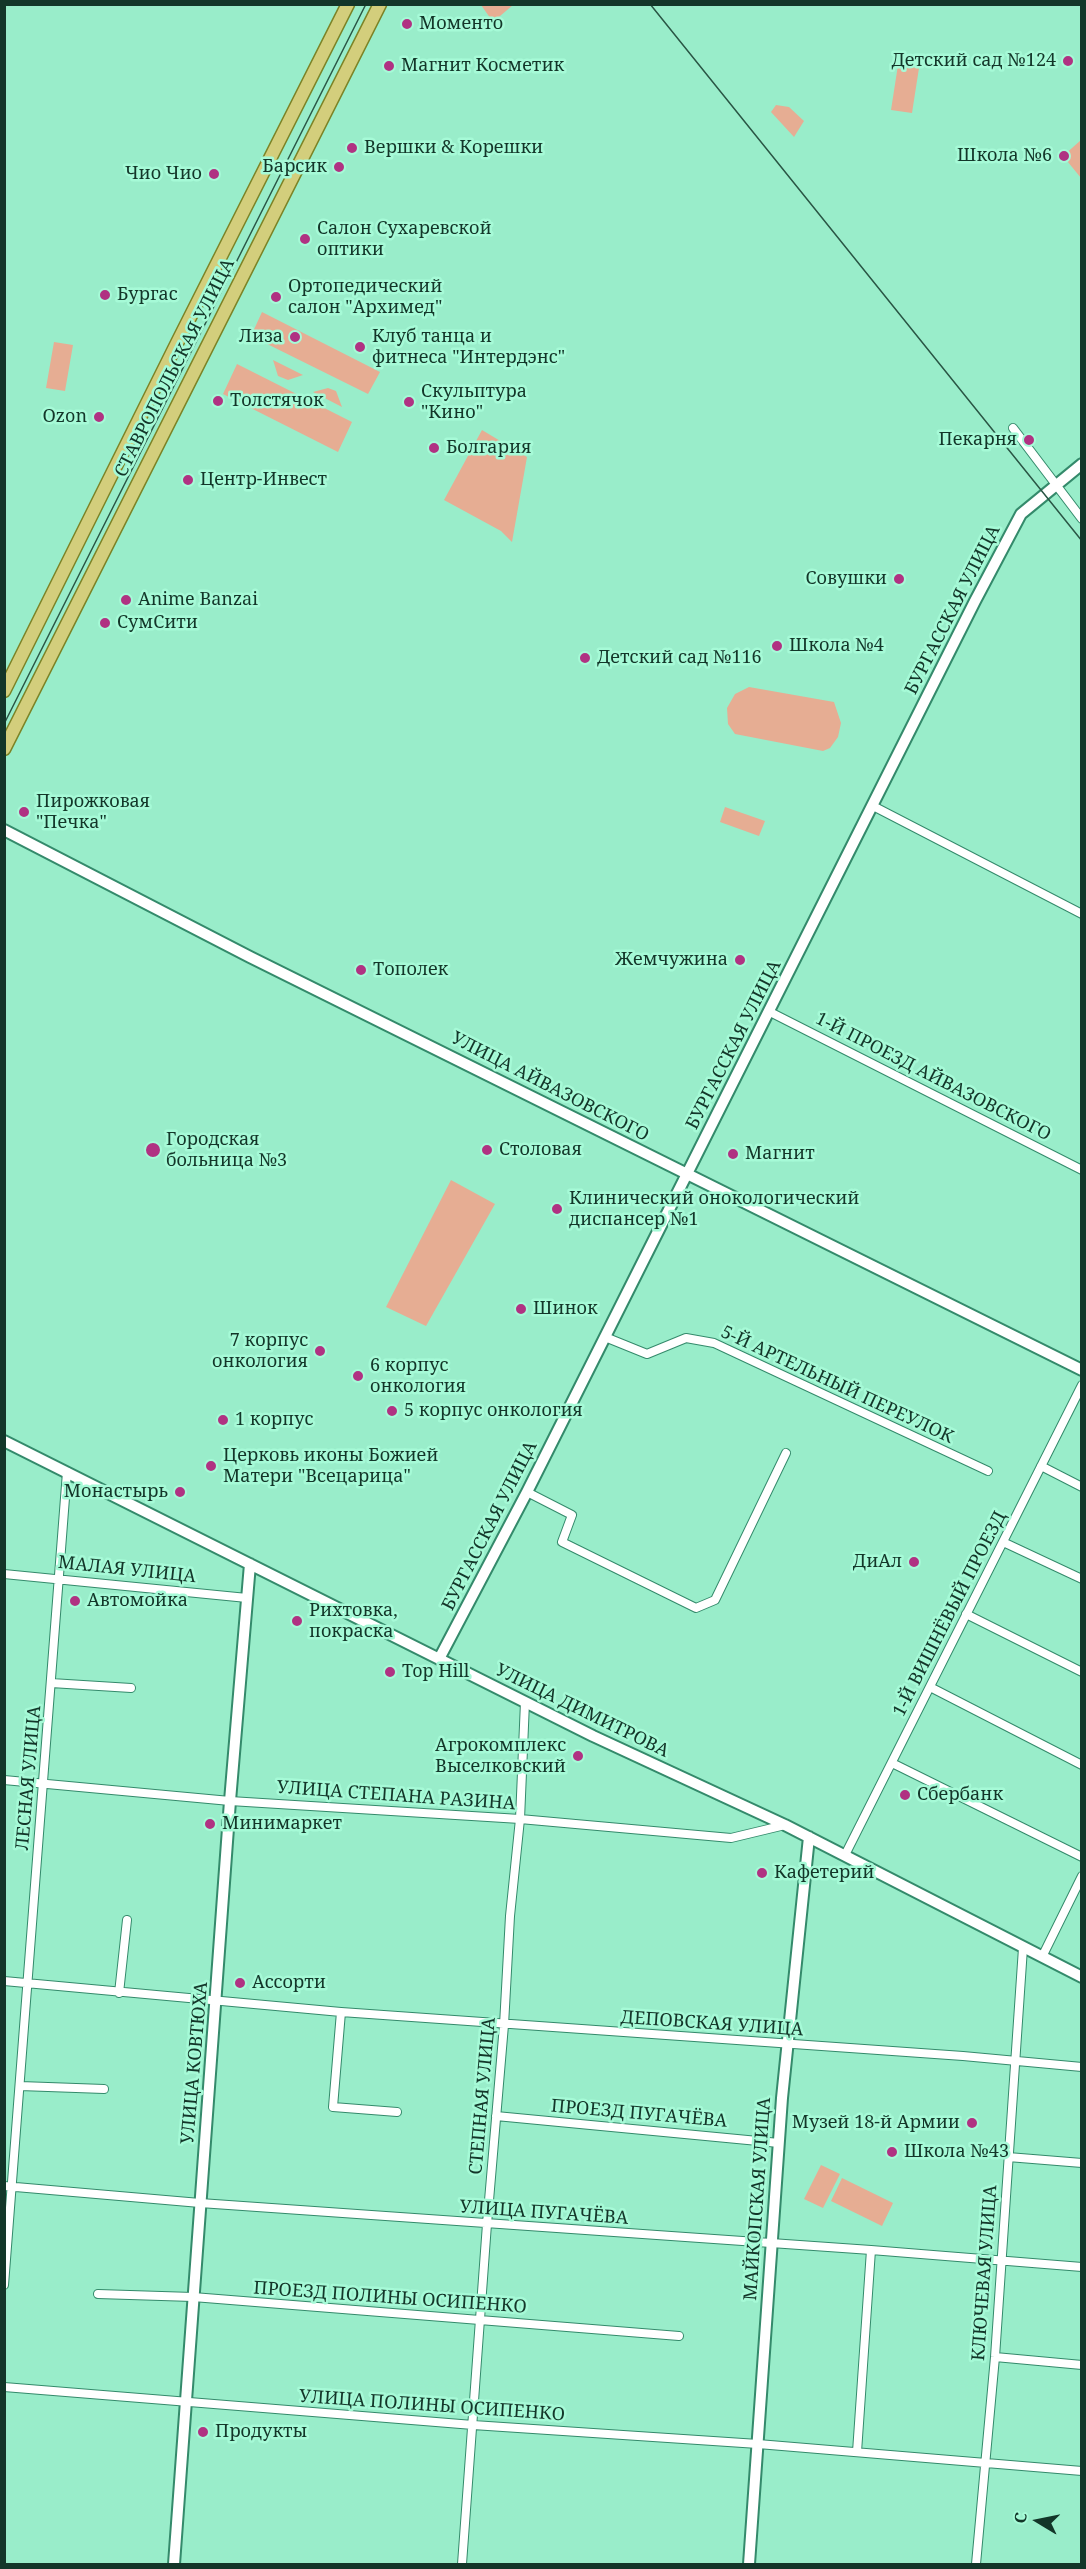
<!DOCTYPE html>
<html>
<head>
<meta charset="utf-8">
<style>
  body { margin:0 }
  #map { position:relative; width:1086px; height:2569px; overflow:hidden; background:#99edca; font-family:"Noto Serif",serif }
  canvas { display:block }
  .frame { position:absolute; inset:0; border:6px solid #133629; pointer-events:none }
  .north { position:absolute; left:1008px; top:2491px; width:60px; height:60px; -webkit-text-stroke:4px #a6fad7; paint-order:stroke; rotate:280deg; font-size:16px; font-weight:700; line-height:24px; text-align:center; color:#133629 }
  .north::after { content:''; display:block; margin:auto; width:21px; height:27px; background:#133629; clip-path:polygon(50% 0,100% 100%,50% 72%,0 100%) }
</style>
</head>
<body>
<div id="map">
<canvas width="1086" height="2569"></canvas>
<div class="frame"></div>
<div class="north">С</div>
</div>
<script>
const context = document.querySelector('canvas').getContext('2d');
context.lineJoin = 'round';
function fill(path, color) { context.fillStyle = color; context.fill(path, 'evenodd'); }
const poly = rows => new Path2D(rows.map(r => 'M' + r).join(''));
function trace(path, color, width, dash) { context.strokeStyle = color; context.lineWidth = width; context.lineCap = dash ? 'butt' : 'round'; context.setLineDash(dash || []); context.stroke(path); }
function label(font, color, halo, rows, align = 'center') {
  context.font = font + ' "Noto Serif",serif'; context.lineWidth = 5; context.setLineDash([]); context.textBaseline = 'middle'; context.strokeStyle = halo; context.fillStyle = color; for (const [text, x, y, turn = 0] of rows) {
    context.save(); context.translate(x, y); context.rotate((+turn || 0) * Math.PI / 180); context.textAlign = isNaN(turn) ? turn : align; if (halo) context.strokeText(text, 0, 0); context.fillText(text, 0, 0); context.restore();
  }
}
fill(poly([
  [481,5,513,5,493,22],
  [898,65,919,68,912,113,891,110],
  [776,105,789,107,804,121,794,137,771,112],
  [1081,140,1081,178,1063,156],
  [262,312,380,372,368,394,251,336],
  [54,342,73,345,65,391,46,388],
  [273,360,303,375,288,380,278,376],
  [237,364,352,422,338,452,223,394],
  [328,388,336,391,342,407,313,392],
  [482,430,527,457,512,542,501,531,444,500],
  [749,687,834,702,841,723,838,737,830,748,823,751,735,734,728,724,727,708,735,694],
  [725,807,765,821,759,836,720,822],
  [451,1180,495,1204,426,1326,386,1307],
  [821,2165,840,2174,823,2208,804,2199],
  [842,2178,893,2203,882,2226,831,2201]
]), '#e6ad93');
const minor = poly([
  [1013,428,1082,519],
  [873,806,1082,914],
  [770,1012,1082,1170],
  [605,1337,647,1354,686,1338,714,1343,988,1471],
  [1041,1466,1082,1487],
  [527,1492,572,1515,562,1542,696,1608,715,1600,786,1453],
  [1003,1542,1082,1579],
  [4,1574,247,1598],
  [966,1614,1082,1672],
  [51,1683,131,1688],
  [930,1687,1082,1765],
  [892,1763,1082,1857],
  [4,1780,230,1801,520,1819,731,1838,785,1825],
  [845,1855,1082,1385],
  [1042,1957,1082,1876],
  [4,1981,341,2012,963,2056,1082,2067],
  [119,1993,127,1920],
  [341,2012,333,2107,397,2112],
  [20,2086,104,2089],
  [496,2116,779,2143],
  [1008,2157,1082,2163],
  [4,2186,200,2203,871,2250,1082,2267],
  [4,2285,67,1472],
  [98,2294,193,2297,679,2336],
  [995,2357,1082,2365],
  [4,2387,473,2425,758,2444,1082,2471],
  [857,2452,871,2250],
  [462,2564,487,2224,504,2025,510,1916,520,1819,525,1702],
  [976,2564,995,2357,1023,1948]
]);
const tertiary = poly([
  [4,830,250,957,1082,1370],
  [4,1441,593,1736,785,1825,1082,1977],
  [439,1659,527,1492,975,601,1021,514,1082,464],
  [174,2564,230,1801,250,1564],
  [749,2564,782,2098,809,1837]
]);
const primary = poly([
  [4,691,177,343,348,4],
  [4,749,380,4]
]);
trace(minor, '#348a6b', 10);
trace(tertiary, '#348a6b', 14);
trace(primary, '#7c8326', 15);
trace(minor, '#fff', 8);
trace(tertiary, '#fff', 10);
trace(primary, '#d3ce7c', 12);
trace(poly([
  [650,4,1082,541],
  [4,724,366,4]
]), '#2a5645', 1.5);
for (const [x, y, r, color] of [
  [407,24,6,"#b03282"],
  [1068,61,6,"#b03282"],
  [389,66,6,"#b03282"],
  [352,148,6,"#b03282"],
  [1064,156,6,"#b03282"],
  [339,167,6,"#b03282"],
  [214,174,6,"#b03282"],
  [305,239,6,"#b03282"],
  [105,295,6,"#b03282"],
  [276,297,6,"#b03282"],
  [295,337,6,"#b03282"],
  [360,347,6,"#b03282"],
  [218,401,6,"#b03282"],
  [409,402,6,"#b03282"],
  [99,417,6,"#b03282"],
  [1029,440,6,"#b03282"],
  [434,448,6,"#b03282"],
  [188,480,6,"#b03282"],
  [899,579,6,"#b03282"],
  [126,600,6,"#b03282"],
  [105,623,6,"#b03282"],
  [777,646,6,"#b03282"],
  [585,658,6,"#b03282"],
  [24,812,6,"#b03282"],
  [740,960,6,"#b03282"],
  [361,970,6,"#b03282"],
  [153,1150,8,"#b03282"],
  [487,1150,6,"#b03282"],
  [733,1154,6,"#b03282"],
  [557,1209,6,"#b03282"],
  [521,1309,6,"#b03282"],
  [320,1351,6,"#b03282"],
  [358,1376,6,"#b03282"],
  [392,1411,6,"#b03282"],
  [223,1420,6,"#b03282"],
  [211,1466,6,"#b03282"],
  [180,1492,6,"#b03282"],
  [914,1562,6,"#b03282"],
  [75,1601,6,"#b03282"],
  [297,1621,6,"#b03282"],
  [390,1672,6,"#b03282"],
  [578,1756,6,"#b03282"],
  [905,1795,6,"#b03282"],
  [210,1824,6,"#b03282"],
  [762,1873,6,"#b03282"],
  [240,1983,6,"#b03282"],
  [972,2123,6,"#b03282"],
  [892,2152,6,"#b03282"],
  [203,2432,6,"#b03282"]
]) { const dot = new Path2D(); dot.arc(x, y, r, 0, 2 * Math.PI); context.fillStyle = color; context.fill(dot); trace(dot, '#a6fad7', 2); }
label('18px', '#133629', '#a6fad7', [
  ["Моменто",419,24],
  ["Детский сад №124",1056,61,"right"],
  ["Магнит Косметик",401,66],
  ["Вершки & Корешки",364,148],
  ["Школа №6",1052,156,"right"],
  ["Барсик",327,167,"right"],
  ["Чио Чио",202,174,"right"],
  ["Салон Сухаревской",317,229],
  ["оптики",317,250],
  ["Ортопедический",288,287],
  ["салон \"Архимед\"",288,308],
  ["Бургас",117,295],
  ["Лиза",283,337,"right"],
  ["Клуб танца и",372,337],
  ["фитнеса \"Интердэнс\"",372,358],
  ["Скульптура",421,392],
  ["\"Кино\"",421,413],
  ["Толстячок",230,401],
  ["Ozon",87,417,"right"],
  ["Пекарня",1017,440,"right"],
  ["Болгария",446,448],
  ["Центр-Инвест",200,480],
  ["Совушки",887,579,"right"],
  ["Anime Banzai",138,600],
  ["СумСити",117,623],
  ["Школа №4",789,646],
  ["Детский сад №116",597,658],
  ["Пирожковая",36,802],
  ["\"Печка\"",36,823],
  ["Жемчужина",728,960,"right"],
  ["Тополек",373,970],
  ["Городская",166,1140],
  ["больница №3",166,1161],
  ["Столовая",499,1150],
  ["Магнит",745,1154],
  ["Клинический онокологический",569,1199],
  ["диспансер №1",569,1220],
  ["Шинок",533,1309],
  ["7 корпус",308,1341,"right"],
  ["онкология",308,1362,"right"],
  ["6 корпус",370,1366],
  ["онкология",370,1387],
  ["5 корпус онкология",404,1411],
  ["1 корпус",235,1420],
  ["Церковь иконы Божией",223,1456],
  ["Матери \"Всецарица\"",223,1477],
  ["Монастырь",168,1492,"right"],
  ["ДиАл",902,1562,"right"],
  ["Автомойка",87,1601],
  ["Рихтовка,",309,1611],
  ["покраска",309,1632],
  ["Top Hill",402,1672],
  ["Агрокомплекс",566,1746,"right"],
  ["Выселковский",566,1767,"right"],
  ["Сбербанк",917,1795],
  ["Минимаркет",222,1824],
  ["Кафетерий",774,1873],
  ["Ассорти",252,1983],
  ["Музей 18-й Армии",960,2123,"right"],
  ["Школа №43",904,2152],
  ["Продукты",215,2432]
], 'left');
label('18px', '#133629', '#a6fad7', [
  ["СТАВРОПОЛЬСКАЯ УЛИЦА",175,368,-63],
  ["БУРГАССКАЯ УЛИЦА",953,610,-63],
  ["БУРГАССКАЯ УЛИЦА",734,1045,-63],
  ["1-Й ПРОЕЗД АЙВАЗОВСКОГО",933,1077,27],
  ["УЛИЦА АЙВАЗОВСКОГО",550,1087,27],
  ["5-Й АРТЕЛЬНЫЙ ПЕРЕУЛОК",837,1385,25],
  ["БУРГАССКАЯ УЛИЦА",490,1526,-63],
  ["МАЛАЯ УЛИЦА",127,1570,6],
  ["1-Й ВИШНЁВЫЙ ПРОЕЗД",950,1614,-63],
  ["УЛИЦА ДИМИТРОВА",582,1711,26],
  ["ЛЕСНАЯ УЛИЦА",29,1778,-85],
  ["УЛИЦА СТЕПАНА РАЗИНА",396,1796,4],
  ["ДЕПОВСКАЯ УЛИЦА",712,2024,4],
  ["УЛИЦА КОВТЮХА",195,2063,-85],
  ["СТЕПНАЯ УЛИЦА",483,2096,-85],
  ["ПРОЕЗД ПУГАЧЁВА",639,2114,5],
  ["МАЙКОПСКАЯ УЛИЦА",758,2199,-86],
  ["УЛИЦА ПУГАЧЁВА",544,2213,4],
  ["КЛЮЧЕВАЯ УЛИЦА",985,2273,-86],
  ["ПРОЕЗД ПОЛИНЫ ОСИПЕНКО",390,2298,4],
  ["УЛИЦА ПОЛИНЫ ОСИПЕНКО",432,2406,4]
]);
</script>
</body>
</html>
